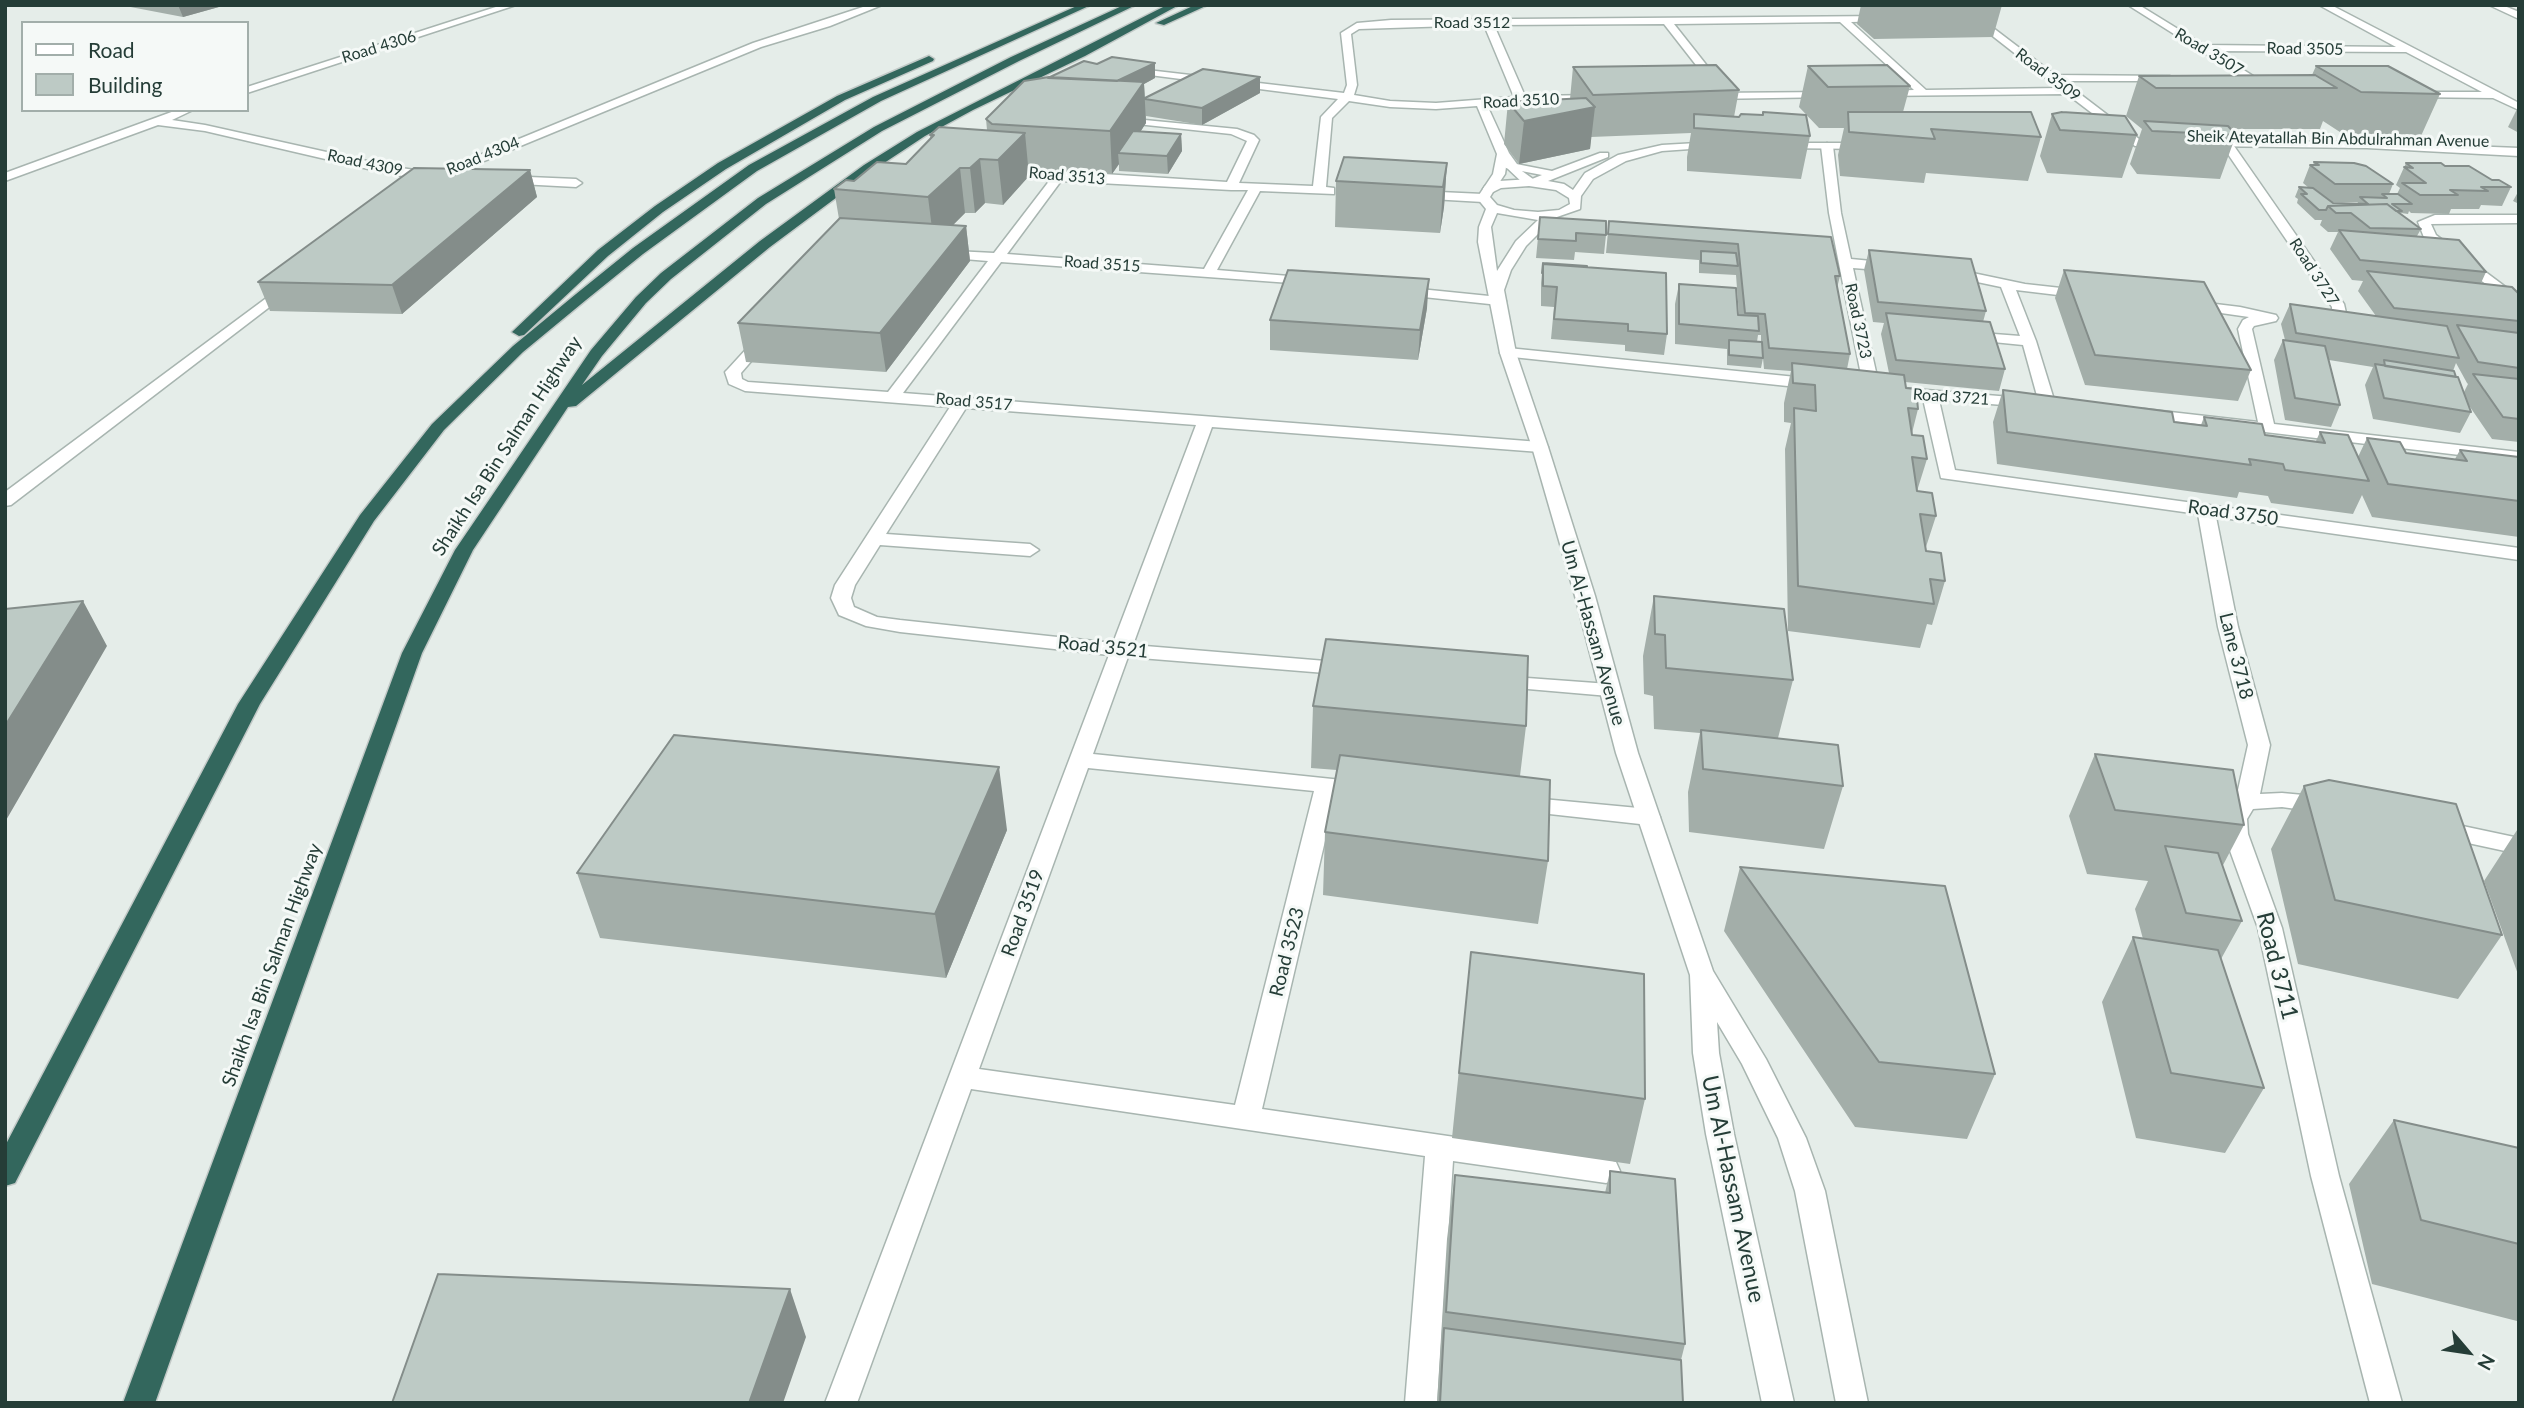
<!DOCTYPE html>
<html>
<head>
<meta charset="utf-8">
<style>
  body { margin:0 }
  #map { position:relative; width:2524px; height:1408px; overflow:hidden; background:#e5ede9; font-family:Lato,sans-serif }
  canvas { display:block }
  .frame { position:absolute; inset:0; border:7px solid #253d37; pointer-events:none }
  .legend { position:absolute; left:21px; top:21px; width:228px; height:91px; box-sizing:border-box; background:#f5f9f7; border:2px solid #a2aeaa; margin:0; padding:9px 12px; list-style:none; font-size:21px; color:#253d37 }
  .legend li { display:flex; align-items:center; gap:14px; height:35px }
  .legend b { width:35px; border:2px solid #a2aeaa }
  .north { position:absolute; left:2433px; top:1317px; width:70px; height:70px; -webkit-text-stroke:5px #f5f9f7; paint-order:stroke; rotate:119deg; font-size:19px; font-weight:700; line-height:28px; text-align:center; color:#253d37 }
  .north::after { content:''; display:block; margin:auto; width:24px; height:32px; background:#253d37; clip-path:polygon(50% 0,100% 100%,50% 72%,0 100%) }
</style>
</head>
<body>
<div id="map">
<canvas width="2524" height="1408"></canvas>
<div class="frame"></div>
<ul class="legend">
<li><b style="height:9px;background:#fff"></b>Road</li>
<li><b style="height:19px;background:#bdcac5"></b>Building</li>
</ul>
<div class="north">N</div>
</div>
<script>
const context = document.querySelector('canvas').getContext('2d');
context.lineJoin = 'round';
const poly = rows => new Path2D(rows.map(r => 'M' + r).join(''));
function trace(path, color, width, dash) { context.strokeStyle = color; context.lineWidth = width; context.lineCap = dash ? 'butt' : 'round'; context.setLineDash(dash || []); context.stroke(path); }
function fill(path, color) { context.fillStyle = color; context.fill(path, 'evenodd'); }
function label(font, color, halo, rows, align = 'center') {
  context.font = font + ' Lato,sans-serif'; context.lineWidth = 6; context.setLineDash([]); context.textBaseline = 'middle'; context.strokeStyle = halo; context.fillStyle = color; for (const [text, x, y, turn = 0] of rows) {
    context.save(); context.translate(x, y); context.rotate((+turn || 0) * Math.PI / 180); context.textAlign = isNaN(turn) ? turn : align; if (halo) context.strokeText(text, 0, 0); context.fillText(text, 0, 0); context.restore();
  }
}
const minor = poly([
  [502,5,516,5,247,93,247,87,502,5],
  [869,5,882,5,830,26,761,47,428,184,424,183,423,178,394,175,205,131,158,125,5,181,5,173,177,110,193,110,172,120,205,125,394,167,436,173,753,43,869,5],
  [1953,5,1963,5,2055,75,2170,76,2170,80,2166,81,2063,81,2143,142,2143,146,2135,146,2067,94,1875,96,1874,94,1879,91,1914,90,1840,22,1674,24,1723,86,1718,89,1714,88,1664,24,1494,25,1525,96,1599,95,1604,98,1599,101,1487,105,1509,153,1522,171,1533,179,1533,185,1525,185,1506,167,1505,174,1493,192,1485,192,1483,189,1493,174,1497,154,1477,106,1436,109,1390,107,1349,101,1332,118,1326,187,1334,188,1334,194,1260,191,1217,270,1313,278,1318,279,1318,285,1001,262,903,393,1540,442,1548,447,1540,452,1212,427,1133,645,1350,663,1357,665,1360,669,1357,673,1350,675,1128,657,1093,754,1361,782,1369,784,1372,789,1369,794,1361,796,1336,794,1262,1109,1606,1159,1616,1162,1620,1171,1616,1180,1606,1183,1453,1161,1437,1403,1405,1403,1425,1156,971,1089,857,1403,825,1403,1109,655,900,632,866,626,839,615,831,598,835,585,950,407,745,391,729,384,725,372,728,369,760,334,765,333,772,337,741,373,742,379,748,382,888,392,988,261,940,257,933,253,935,250,994,253,1050,180,999,174,993,170,995,167,1227,182,1247,141,1231,134,1118,122,1112,119,1114,117,1237,129,1254,135,1259,140,1239,183,1313,186,1321,117,1338,99,1126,72,1122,71,1122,67,1344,93,1347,85,1341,33,1357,23,1391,20,1887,16,1890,17,1890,21,1851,22,1926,90,2059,88,1953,5],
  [1484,25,1514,97,1436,103,1390,101,1354,95,1357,85,1351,34,1359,29,1484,25],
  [1061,181,1231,190,1248,190,1204,269,1007,254,1061,181],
  [966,408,1196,425,1113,643,900,620,877,617,854,607,851,598,855,585,880,545,1030,556,1039,550,1030,544,886,534,966,408],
  [1088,768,1314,791,1235,1105,979,1069,1088,768],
  [2128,5,2139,5,2204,45,2396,47,2319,5,2331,5,2519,103,2519,110,2493,98,2407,97,2407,93,2411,92,2482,92,2406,52,2214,51,2275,90,2266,92,2128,5],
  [2489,5,2502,5,2519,12,2519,19,2489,5],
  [1830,92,1834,93,1834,97,1711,99,1706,96,1711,93,1830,92],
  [2217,133,2225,133,2344,304,2346,313,2344,316,2330,322,2309,322,2307,319,2309,316,2327,314,2332,311,2332,307,2215,135,2217,133],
  [1827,143,1833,146,1841,213,1851,259,1892,263,1899,267,1892,271,1853,268,1880,390,1872,395,1864,390,1829,213,1821,146,1827,143],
  [505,176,576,179,582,183,576,187,501,183,499,180,505,176],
  [1418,191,1483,194,1489,198,1483,202,1414,198,1412,195,1418,191],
  [2435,215,2519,215,2519,223,2431,224,2436,235,2519,297,2519,308,2425,240,2418,222,2435,215],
  [1949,268,2025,284,2088,291,2088,297,2083,298,2016,290,2036,341,2055,403,2053,406,2041,406,2039,403,2023,345,1963,339,1961,336,1963,333,1968,332,2020,336,2001,287,1944,275,1944,269,1949,268],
  [288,282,293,283,293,289,11,505,5,506,5,492,288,282],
  [1400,287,1499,297,1506,301,1499,305,1395,294,1393,291,1400,287],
  [2191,301,2240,307,2276,315,2278,318,2276,321,2254,326,2252,329,2274,424,2519,452,2519,462,2138,417,2136,414,2138,411,2144,409,2258,422,2238,329,2243,320,2249,317,2186,308,2184,305,2191,301],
  [1508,348,1816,379,1824,384,1816,389,1503,356,1500,353,1503,350,1508,348],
  [1890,387,2035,399,2037,402,2029,407,1939,400,1955,470,2519,548,2519,560,2216,517,2238,627,2270,745,2260,794,2282,793,2325,797,2333,800,2336,805,2333,810,2325,813,2282,807,2253,809,2247,819,2248,834,2282,928,2339,1176,2402,1403,2370,1403,2311,1176,2258,928,2224,834,2225,819,2236,799,2248,745,2218,627,2198,514,1941,478,1923,399,1884,395,1882,392,1884,389,1890,387],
  [1500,676,1609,684,1616,686,1619,690,1616,694,1609,696,1493,686,1490,682,1493,678,1500,676],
  [1521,797,1649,809,1657,812,1660,817,1657,822,1649,825,1513,810,1510,805,1513,800,1521,797],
  [2439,821,2519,838,2519,854,2431,835,2427,829,2431,823,2439,821]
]);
const tertiary = poly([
  [2206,141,2367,142,2519,148,2519,156,2367,148,2202,146,2200,144,2206,141],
  [1715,142,1721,145,1719,147,1662,151,1626,161,1593,179,1581,196,1580,209,1554,218,1526,246,1511,270,1504,290,1516,353,1548,447,1595,596,1638,753,1713,971,1766,1059,1806,1138,1825,1191,1868,1403,1836,1403,1795,1191,1778,1138,1742,1064,1717,1022,1719,1053,1734,1134,1794,1403,1762,1403,1706,1134,1693,1053,1690,975,1616,753,1575,596,1532,447,1500,353,1478,242,1479,227,1486,209,1477,198,1485,186,1499,181,1532,179,1542,175,1506,168,1506,162,1552,171,1600,153,1608,153,1608,157,1548,181,1564,184,1573,190,1585,173,1618,155,1662,145,1715,142],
  [1529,186,1556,190,1569,198,1570,204,1559,210,1538,212,1514,210,1497,205,1490,197,1493,192,1501,188,1529,186],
  [1497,213,1538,220,1516,241,1497,271,1491,227,1497,213],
  [1775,143,1869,143,1875,146,1869,149,1779,148,1773,145,1775,143]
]);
const motorway = poly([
  [1079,5,1091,5,881,101,757,171,643,254,586,300,523,352,444,430,374,521,260,704,15,1183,5,1186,5,1146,238,704,360,515,432,424,513,346,576,294,633,248,749,165,873,97,1079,5],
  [1124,5,1136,5,1019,61,882,131,766,204,671,279,646,303,602,356,582,385,760,241,864,165,917,132,1167,5,1179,5,1085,56,973,110,925,136,872,171,770,247,576,406,568,407,473,550,422,653,155,1403,123,1403,402,653,455,550,591,350,636,297,661,273,758,198,874,127,1011,57,1124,5],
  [1195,5,1208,5,1164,25,1156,23,1195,5],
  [929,56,934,59,933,61,845,100,726,169,663,212,608,256,524,335,519,336,512,332,598,250,655,206,718,163,837,96,929,56]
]);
trace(minor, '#a8b5b0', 3);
trace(tertiary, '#a8b5b0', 3);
trace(motorway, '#c2c9c7', 3);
fill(minor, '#fff');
fill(tertiary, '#fff');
fill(motorway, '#33675d');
fill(poly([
  [120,5,226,5,183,17],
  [1861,5,2002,5,1993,37,1874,39,1857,24],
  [1808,66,1910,86,1903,112,2041,137,2028,181,1926,173,1924,183,1840,176,1838,155,1844,128,1819,128,1799,107],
  [2316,66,2440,94,2421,136,2343,134,2323,121,2320,129,2231,129,2236,135,2220,179,2137,174,2130,164,2142,129,2126,116,2139,76,2312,75],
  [1573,67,1739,90,1734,117,1810,136,1801,179,1687,171,1687,157,1691,133,1591,137,1590,149,1519,164,1504,144,1508,102,1570,99],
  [1155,78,1144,84,1145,98,1260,93,1202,125,1146,116,1146,123,1140,132,1181,134,1182,151,1168,174,1119,171,1119,164,1112,174,1028,169,1029,176,1003,205,985,203,975,213,965,213,953,225,966,226,970,261,886,372,746,362,738,323,839,219,834,189,854,181,906,164,930,139,930,135,987,130,986,119],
  [2519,105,2519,133,2508,127],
  [2052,114,2137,135,2122,178,2047,173,2040,156],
  [2314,162,2393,184,2389,194,2397,194,2400,188,2396,185,2406,163,2445,166,2511,187,2502,206,2481,205,2479,209,2451,209,2449,214,2411,213,2409,211,2408,214,2401,213,2401,215,2421,229,2417,236,2486,272,2481,283,2519,294,2519,442,2492,439,2468,404,2471,412,2460,433,2373,419,2365,385,2373,367,2329,360,2340,405,2331,427,2285,420,2274,360,2283,340,2285,340,2281,324,2290,304,2376,316,2358,291,2363,281,2352,280,2330,249,2338,232,2328,232,2320,225,2322,220,2315,220,2297,203,2298,199,2295,197,2299,187,2309,188,2303,183,2310,165,2313,165],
  [2331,202,2358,202,2357,204,2333,203],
  [2456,363,2467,383,2468,384,2464,392,2453,371],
  [1447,163,1444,207,1440,233,1335,227,1336,181],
  [530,170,537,197,402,314,270,311,258,282],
  [2518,192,2519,192,2519,204,2513,201],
  [1540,217,1606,235,1604,254,1575,252,1574,260,1536,258],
  [1609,221,1831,237,1840,276,1837,288,1850,354,1847,369,1889,373,1881,334,1884,323,1873,322,1864,270,1869,250,1986,311,1983,322,2005,369,1999,391,1905,382,1906,388,1918,409,1912,433,1912,435,1927,459,1917,491,1936,516,1925,550,1945,581,1932,625,1927,624,1920,648,1788,631,1785,449,1791,423,1784,422,1784,403,1791,371,1764,369,1763,358,1761,368,1727,365,1727,349,1675,344,1675,304,1679,284,1739,315,1736,275,1699,273,1699,260,1606,253],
  [1758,335,1761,335,1761,342,1757,342],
  [1543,263,1587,267,1667,334,1664,355,1625,351,1625,345,1551,339,1554,307,1541,306,1541,283],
  [2064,270,2251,370,2238,401,2085,385,2055,298],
  [1427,308,1418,360,1270,350,1270,320],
  [2003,390,2174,422,2201,425,2204,417,2265,435,2316,441,2320,432,2358,457,2367,438,2406,453,2455,459,2460,450,2519,457,2519,537,2372,517,2362,495,2353,514,2271,503,2268,496,2239,492,2237,498,1997,464,1993,422],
  [1654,596,1793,680,1778,738,1843,786,1824,849,1689,832,1688,792,1700,733,1654,729,1653,696,1644,694,1643,656],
  [1313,706,1526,726,1520,776,1548,861,1538,924,1323,895,1325,832,1337,770,1311,768],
  [2095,754,2244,825,2222,867,2242,921,2221,959,2264,1088,2225,1153,2136,1138,2102,1002,2133,937,2143,939,2135,909,2148,881,2087,874,2069,816],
  [2304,786,2502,935,2458,999,2298,964,2271,849],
  [2519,827,2519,977,2484,881],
  [1007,830,946,978,600,938,577,873],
  [1740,867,1995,1074,1967,1139,1855,1127,1724,931],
  [1471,952,1645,1099,1630,1164,1452,1138],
  [2394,1120,2519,1148,2519,1320,2517,1321,2372,1284,2349,1184],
  [1610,1171,1685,1344,1681,1360,1683,1403,1437,1403,1447,1239,1455,1175,1605,1193]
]), '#a3aea9');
fill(poly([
  [178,5,226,5,183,17],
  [1155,63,1155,78,1144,84,1146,123,1126,154,1118,153,1119,164,1112,174,1110,131,1090,94],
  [1260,77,1260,93,1202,125,1202,108],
  [1595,107,1590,149,1519,164,1524,121],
  [1025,133,1029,176,1003,205,998,160],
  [1181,134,1182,151,1168,174,1167,156],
  [980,159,985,203,975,213,970,168],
  [1447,163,1444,207,1440,233,1443,187],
  [960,168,965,213,934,244,928,197],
  [530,170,537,197,402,314,392,285],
  [966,226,970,261,886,372,880,333],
  [1429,279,1427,308,1418,360,1420,330],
  [83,601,107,646,5,822,5,726],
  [999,767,1007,830,946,978,935,914],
  [790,1289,806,1337,783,1403,749,1403]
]), '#848d8a');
const building = poly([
  [1112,57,1155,63,1117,81,1048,78,1084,61,1097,64,1112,57],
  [1716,65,1739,90,1593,95,1573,67,1716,65],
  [1887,65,1910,86,1828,87,1808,66,1887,65],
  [2316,66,2388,66,2440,94,2361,92,2316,66],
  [1203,69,1260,77,1202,108,1145,99,1145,98,1203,69],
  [2315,75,2337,88,2156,88,2139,76,2315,75],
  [1049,77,1144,82,1110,131,992,124,986,119,1024,81,1049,77],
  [1586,98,1595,107,1524,121,1508,102,1586,98],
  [1763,112,1806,115,1810,136,1694,128,1694,114,1739,117,1741,114,1763,115,1763,112],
  [1848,112,2031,112,2041,137,1931,129,1935,139,1849,132,1848,112],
  [2062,112,2125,116,2137,135,2060,130,2052,114,2062,112],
  [2144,121,2228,126,2236,135,2152,131,2144,121],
  [939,127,1025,133,998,160,980,159,970,168,960,168,928,197,834,189,846,180,854,181,877,162,906,164,934,135,930,135,939,127],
  [1133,131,1181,134,1167,156,1118,153,1133,131],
  [1344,157,1447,163,1443,187,1336,181,1344,157],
  [2314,162,2354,163,2366,166,2393,184,2335,184,2310,165,2319,165,2314,162],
  [2406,163,2441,163,2445,166,2469,166,2492,180,2499,180,2511,187,2481,187,2488,191,2450,190,2458,195,2420,195,2402,183,2426,183,2404,167,2413,168,2406,163],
  [414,168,530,170,392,285,258,282,414,168],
  [2299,187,2313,188,2333,203,2368,204,2360,197,2387,198,2382,194,2398,194,2412,204,2392,204,2402,211,2396,211,2387,204,2328,206,2326,210,2319,210,2301,194,2307,194,2299,187],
  [2387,204,2421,229,2370,228,2351,213,2336,213,2328,206,2387,204],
  [1540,217,1606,221,1606,235,1576,233,1576,241,1538,239,1540,217],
  [840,218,966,226,880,333,738,323,840,218],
  [1609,221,1831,237,1840,276,1835,276,1850,354,1769,348,1765,314,1745,313,1738,244,1608,234,1609,221],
  [2339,230,2459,240,2486,272,2360,260,2339,230],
  [1869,250,1971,259,1986,311,1878,302,1869,250],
  [1701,251,1736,253,1738,266,1701,263,1701,251],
  [1543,263,1587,266,1587,267,1543,264,1542,273,1543,263],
  [1543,264,1666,273,1667,334,1628,331,1628,324,1554,319,1557,287,1543,286,1543,264],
  [1288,270,1429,279,1420,330,1270,320,1288,270],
  [2064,270,2204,282,2251,370,2095,355,2064,270],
  [2367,271,2512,287,2519,294,2519,321,2394,308,2367,271],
  [1679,284,1736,288,1738,315,1758,316,1759,331,1679,324,1679,284],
  [2290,304,2447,326,2459,358,2296,333,2290,304],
  [1886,313,1990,322,2005,369,1896,360,1886,313],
  [2457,325,2519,333,2519,368,2478,362,2457,325],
  [1729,340,1762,342,1763,358,1729,355,1729,340],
  [2283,340,2325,346,2340,405,2295,398,2283,340],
  [2384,360,2454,371,2456,377,2385,366,2384,360],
  [1792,363,1904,375,1906,388,1916,389,1918,409,1908,408,1912,435,1923,436,1927,459,1912,457,1917,491,1932,493,1936,516,1920,514,1926,551,1941,553,1945,581,1930,579,1934,604,1798,586,1794,408,1816,411,1815,385,1793,383,1792,363],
  [2375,364,2458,377,2471,412,2384,398,2375,364],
  [2473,374,2519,379,2519,419,2503,417,2473,374],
  [2003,390,2172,412,2174,422,2207,426,2204,417,2262,424,2265,435,2325,443,2320,432,2348,435,2369,481,2285,470,2283,464,2249,459,2251,465,2007,432,2003,390],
  [2367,438,2400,442,2406,453,2467,461,2460,450,2519,457,2519,501,2388,484,2367,438],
  [1654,596,1784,609,1793,680,1666,668,1665,635,1655,634,1654,596],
  [83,601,5,726,5,609,83,601],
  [1326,639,1528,656,1526,726,1313,706,1326,639],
  [1701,730,1838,745,1843,786,1703,769,1701,730],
  [674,735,999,767,935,914,577,873,674,735],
  [2095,754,2233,770,2244,825,2115,810,2095,754],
  [1340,755,1550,780,1548,861,1325,832,1340,755],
  [2329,780,2456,804,2502,935,2335,900,2304,786,2329,780],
  [2165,846,2218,853,2242,921,2186,913,2165,846],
  [1740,867,1945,886,1995,1074,1879,1062,1740,867],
  [2133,937,2218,950,2264,1088,2171,1073,2133,937],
  [1471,952,1644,974,1645,1099,1459,1073,1471,952],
  [2394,1120,2519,1148,2519,1244,2421,1220,2394,1120],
  [1610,1171,1675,1179,1685,1344,1446,1312,1455,1175,1610,1193,1610,1171],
  [438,1274,790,1289,749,1403,392,1403,438,1274],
  [1444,1328,1681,1360,1683,1403,1440,1403,1444,1328]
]);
fill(building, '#bdcac5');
trace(building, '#848d8a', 2);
label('16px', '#253d37', '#f5f9f7', [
  ["Road 3512",1472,23],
  ["Road 4306",379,47,-17],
  ["Road 3505",2305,49,1],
  ["Road 3507",2209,52,31],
  ["Road 3509",2048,75,37],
  ["Road 3510",1521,101,-3],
  ["Sheik Ateyatallah Bin Abdulrahman Avenue",2338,139,1],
  ["Road 4304",483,156,-22],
  ["Road 4309",365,163,12],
  ["Road 3513",1067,176,5],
  ["Road 3515",1102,264,4],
  ["Road 3727",2314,272,57],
  ["Road 3723",1858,321,78],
  ["Road 3721",1951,397,4],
  ["Road 3517",974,402,5]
]);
label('19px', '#253d37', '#f5f9f7', [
  ["Shaikh Isa Bin Salman Highway",507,446,-57],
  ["Road 3750",2233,513,8],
  ["Um Al-Hassam Avenue",1593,633,74],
  ["Road 3521",1103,647,6],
  ["Lane 3718",2236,656,76],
  ["Road 3519",1023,913,-70],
  ["Road 3523",1287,952,-76],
  ["Shaikh Isa Bin Salman Highway",272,965,-70]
]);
label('23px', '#253d37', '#f5f9f7', [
  ["Road 3711",2277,966,76],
  ["Um Al-Hassam Avenue",1733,1189,78]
]);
</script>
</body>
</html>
